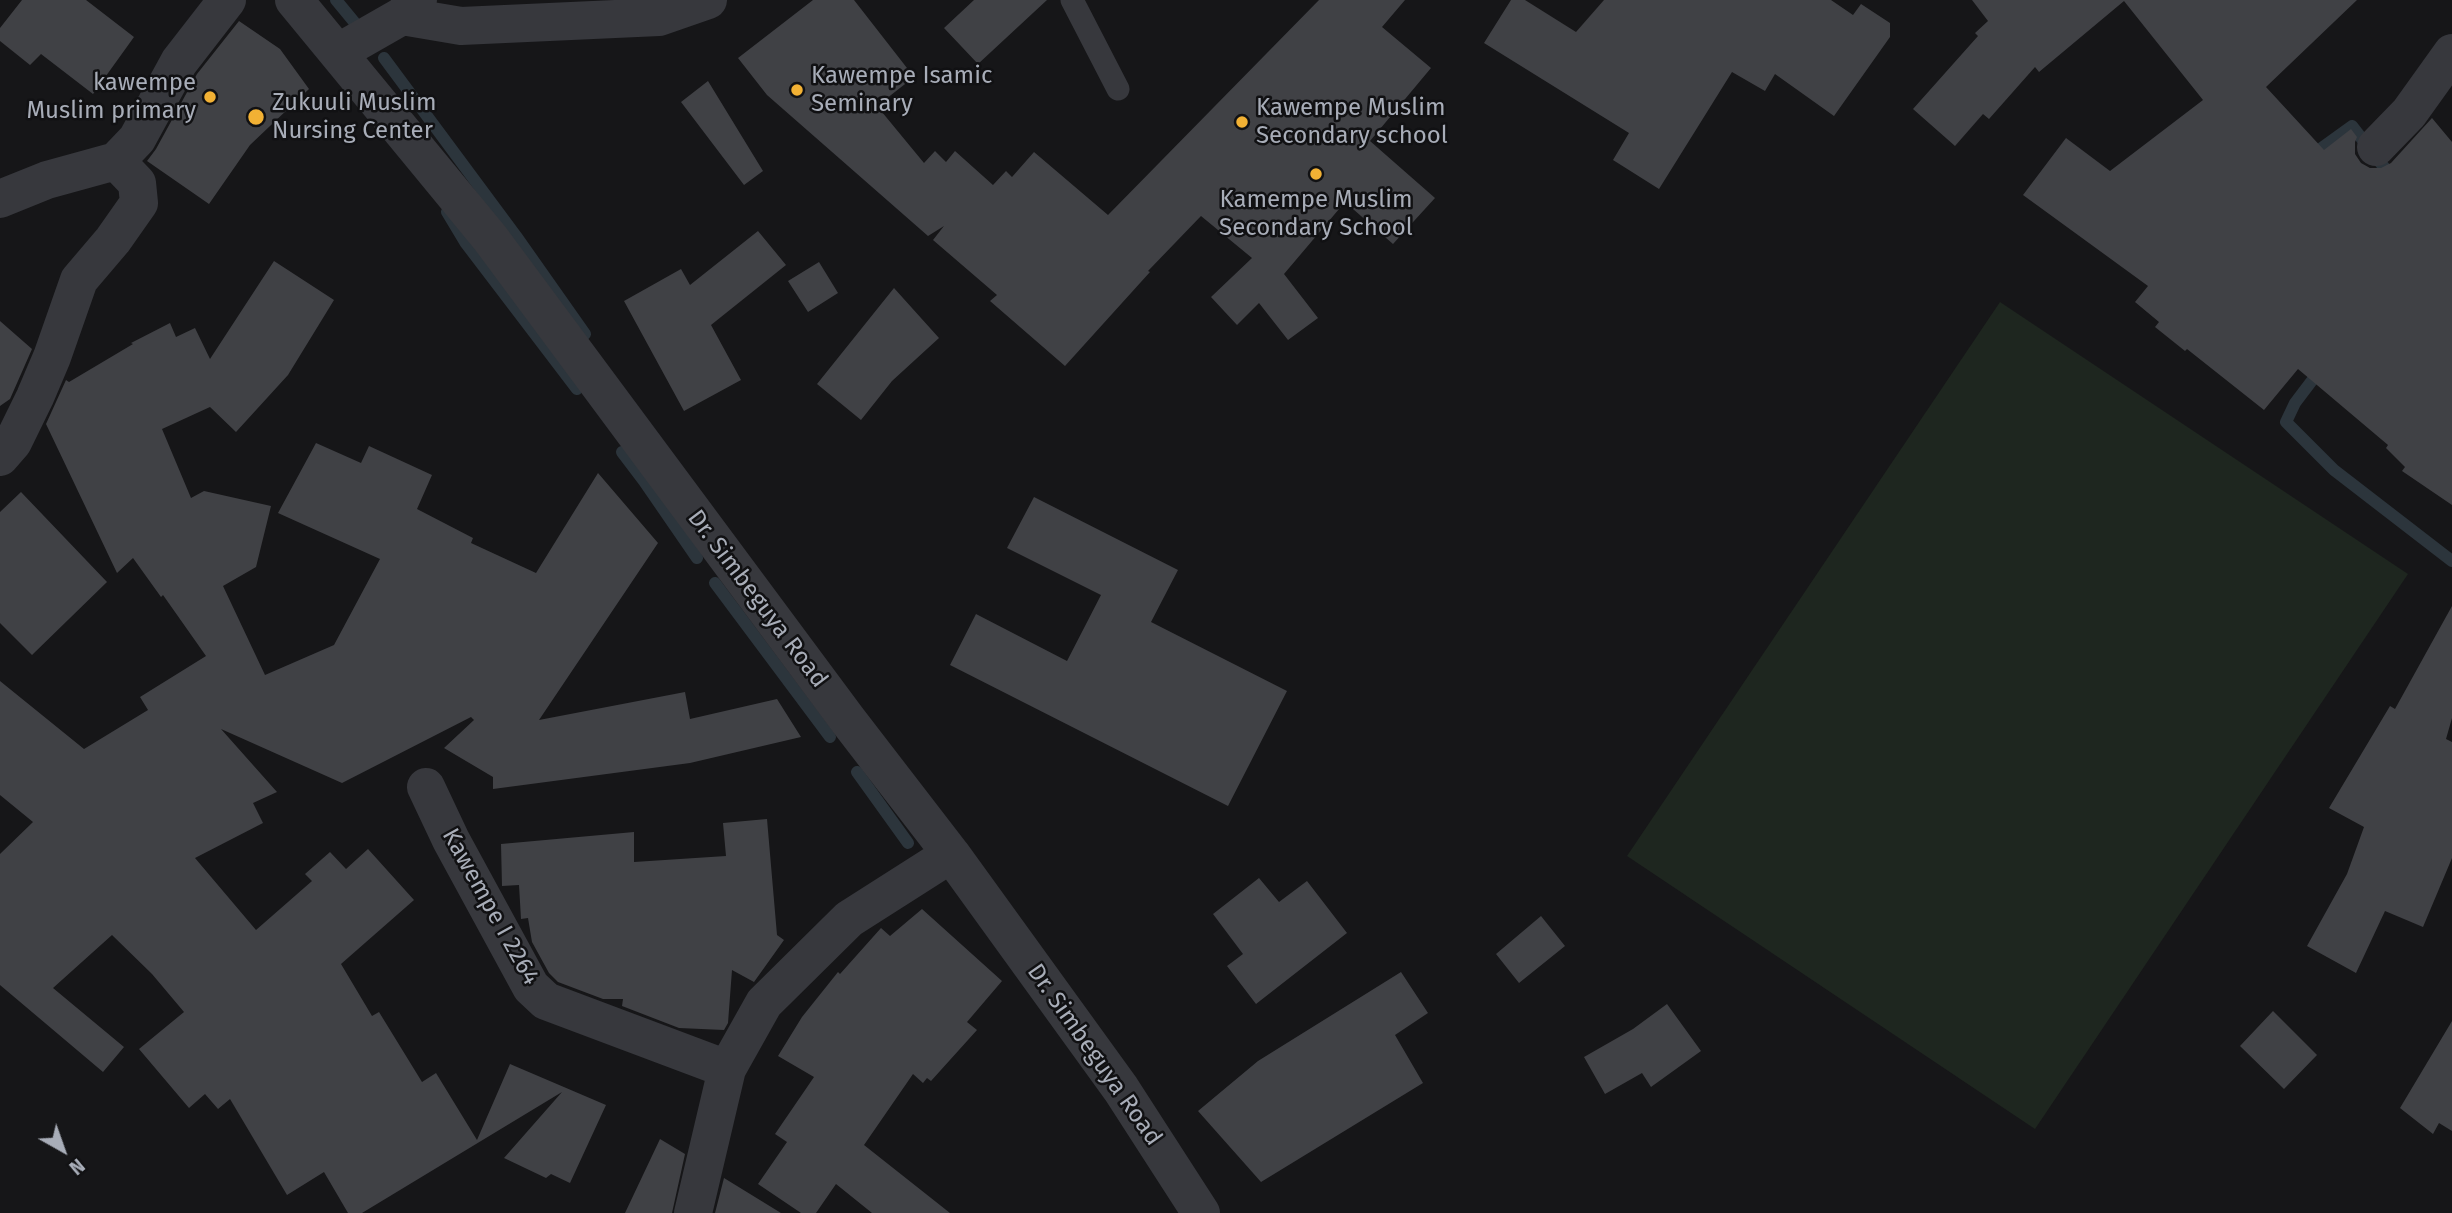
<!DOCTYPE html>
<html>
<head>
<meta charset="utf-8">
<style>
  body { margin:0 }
  #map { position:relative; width:2452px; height:1213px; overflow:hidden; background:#161618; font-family:"Fira Sans",sans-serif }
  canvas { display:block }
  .north { position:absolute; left:28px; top:1115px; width:70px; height:70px; -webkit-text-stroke:5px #111113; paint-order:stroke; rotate:140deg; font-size:19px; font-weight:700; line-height:28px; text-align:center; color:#a8adb8 }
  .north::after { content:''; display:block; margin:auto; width:24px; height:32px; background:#a8adb8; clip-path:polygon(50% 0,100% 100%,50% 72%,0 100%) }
</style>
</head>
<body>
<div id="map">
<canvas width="2452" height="1213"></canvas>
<div class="north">N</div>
</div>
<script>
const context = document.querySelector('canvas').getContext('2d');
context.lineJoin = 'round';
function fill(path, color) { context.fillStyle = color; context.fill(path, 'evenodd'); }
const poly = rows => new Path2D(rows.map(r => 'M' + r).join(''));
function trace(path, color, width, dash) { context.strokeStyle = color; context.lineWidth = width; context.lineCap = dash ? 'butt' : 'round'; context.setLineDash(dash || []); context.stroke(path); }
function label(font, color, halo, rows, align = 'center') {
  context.font = font + ' "Fira Sans",sans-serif'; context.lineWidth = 5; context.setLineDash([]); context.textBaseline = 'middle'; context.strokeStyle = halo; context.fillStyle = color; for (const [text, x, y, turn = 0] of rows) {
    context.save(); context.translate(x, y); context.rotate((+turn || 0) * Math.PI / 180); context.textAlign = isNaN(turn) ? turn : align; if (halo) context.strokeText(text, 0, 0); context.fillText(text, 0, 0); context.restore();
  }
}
fill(poly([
  [2000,302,2408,574,2035,1129,1627,856]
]), '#1e261f');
trace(poly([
  [336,0,355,23],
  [384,58,516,236,585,334],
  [2309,157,2352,126,2394,180],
  [447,212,465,242,577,389],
  [2320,370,2295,403,2286,422,2334,470,2452,561],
  [622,452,644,481,697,558],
  [715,583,830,737],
  [857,772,908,843]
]), '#2c353c', 12);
fill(poly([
  [22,0,86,0,134,37,93,94,41,54,30,65,0,41,0,28],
  [813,0,854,0,914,77,877,106,924,163,935,151,946,162,955,151,993,185,1006,171,1012,177,1034,152,1108,215,1319,0,1405,0,1382,27,1431,68,1370,141,1435,198,1393,244,1345,202,1284,274,1318,318,1288,340,1259,303,1237,325,1211,297,1252,258,1201,216,1148,271,1150,272,1065,366,990,301,997,295,933,240,944,226,928,236,767,95,738,58],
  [974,0,1047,0,978,64,944,28],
  [1511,0,1525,0,1576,32,1604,0,1831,0,1853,15,1861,4,1890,23,1890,37,1834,116,1775,74,1765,91,1732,72,1659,189,1613,160,1629,133,1484,43],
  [1972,0,2357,0,2266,87,2324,150,2351,129,2357,137,2355,142,2355,154,2361,163,2370,168,2381,168,2391,163,2432,118,2452,142,2452,505,2402,471,2405,467,2386,448,2388,445,2298,369,2264,410,2187,349,2185,351,2155,327,2159,322,2135,302,2148,286,2023,195,2066,138,2110,171,2203,100,2124,1,2039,72,2035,67,1989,119,1983,114,1955,146,1913,109,1978,36,1975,33,1988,21],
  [239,21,280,49,309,89,250,145,209,204,147,161,156,149,197,74],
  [708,81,763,171,744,185,681,102],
  [758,231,786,265,711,325,741,380,684,411,624,301,681,269,690,285],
  [274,261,334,300,288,375,236,432,210,407,162,429,191,498,204,491,271,506,256,567,223,586,265,675,334,645,380,559,278,513,316,443,361,463,369,446,432,475,417,509,473,538,471,543,536,573,598,473,658,543,539,720,685,692,690,719,777,699,801,737,690,763,493,789,493,777,444,748,474,720,471,717,342,783,221,729,277,792,253,803,263,823,195,858,256,930,312,881,305,874,330,852,346,869,368,849,414,900,341,964,372,1016,379,1012,422,1082,436,1073,477,1140,510,1064,606,1105,570,1183,551,1174,546,1178,504,1158,562,1092,362,1213,348,1213,324,1172,287,1195,230,1099,218,1109,205,1094,189,1108,139,1049,184,1012,152,974,112,935,53,988,124,1047,103,1072,0,985,0,854,33,822,0,795,0,681,84,749,148,710,140,697,206,656,163,595,161,597,133,558,117,573,46,424,66,380,69,382,133,344,131,343,170,323,176,337,195,328,210,359],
  [819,262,838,293,808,312,788,281],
  [894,288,939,338,892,381,861,420,817,384],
  [0,321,32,349,10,399,0,406],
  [21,492,107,582,32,655,0,623,0,512],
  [1034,497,1178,570,1151,622,1287,691,1228,806,950,665,976,614,1067,661,1101,595,1007,548],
  [2452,606,2452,718,2446,739,2452,742,2452,858,2423,927,2385,911,2356,973,2307,946,2347,874,2364,827,2329,808,2390,706,2395,709],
  [767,819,777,935,784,940,754,982,732,970,728,1023,724,1030,679,1028,622,1006,623,999,603,999,558,982,549,973,532,942,528,918,521,919,519,885,502,886,501,844,634,832,634,862,726,856,723,823],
  [1259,878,1279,902,1307,881,1347,933,1256,1004,1227,966,1243,954,1213,914],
  [922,909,1002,981,967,1022,977,1030,931,1081,927,1078,923,1083,913,1074,864,1145,950,1213,872,1213,836,1184,816,1213,801,1213,758,1184,787,1142,775,1134,814,1077,778,1056,802,1017,838,972,840,974,881,928,890,936],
  [1541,916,1565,946,1519,983,1496,954],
  [1401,972,1428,1013,1395,1035,1423,1083,1261,1182,1198,1111,1258,1061],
  [1667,1004,1701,1051,1651,1087,1642,1073,1605,1094,1584,1057,1633,1029],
  [2273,1011,2317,1055,2284,1089,2240,1046],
  [2452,1021,2452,1131,2439,1123,2433,1134,2400,1108],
  [660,1139,685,1154,672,1213,625,1213],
  [724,1178,781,1213,715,1213]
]), '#404145');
trace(poly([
  [1072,0,1118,89]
]), '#37383d', 23);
trace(poly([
  [294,0,490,238,847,719,951,854,1121,1089,1201,1213],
  [402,16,461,26,659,17,708,0],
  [339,52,402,16,418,0],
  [2376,147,2409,113,2452,53],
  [0,199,47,180,116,161,137,139,179,62,227,0],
  [0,457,13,442,35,397,52,357,79,280,113,240,139,203,137,183,116,161],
  [426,787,451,840,531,987,546,1001,727,1069],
  [693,1213,727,1069,764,1003,849,919,951,854]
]), '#37383d', 38);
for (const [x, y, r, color] of [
  [797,90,7,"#f2b134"],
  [210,97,7,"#f2b134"],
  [256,117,9,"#f2b134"],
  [1242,122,7,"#f2b134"],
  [1316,174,7,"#f2b134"]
]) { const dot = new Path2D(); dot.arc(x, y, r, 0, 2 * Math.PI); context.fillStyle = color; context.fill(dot); trace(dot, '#111113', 2.5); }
label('24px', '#a8adb8', '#111113', [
  ["Kawempe Isamic",811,76],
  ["Seminary",811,104],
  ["kawempe",196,83,"right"],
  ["Muslim primary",196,111,"right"],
  ["Zukuuli Muslim",272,103],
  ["Nursing Center",272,131],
  ["Kawempe Muslim",1256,108],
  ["Secondary school",1256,136],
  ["Kamempe Muslim",1316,200,"center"],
  ["Secondary School",1316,228,"center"]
], 'left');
label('24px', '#a8adb8', '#111113', [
  ["Dr. Simbeguya Road",757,599,53],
  ["Kawempe I 2264",490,907,61],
  ["Dr. Simbeguya Road",1094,1055,55]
]);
</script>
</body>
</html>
